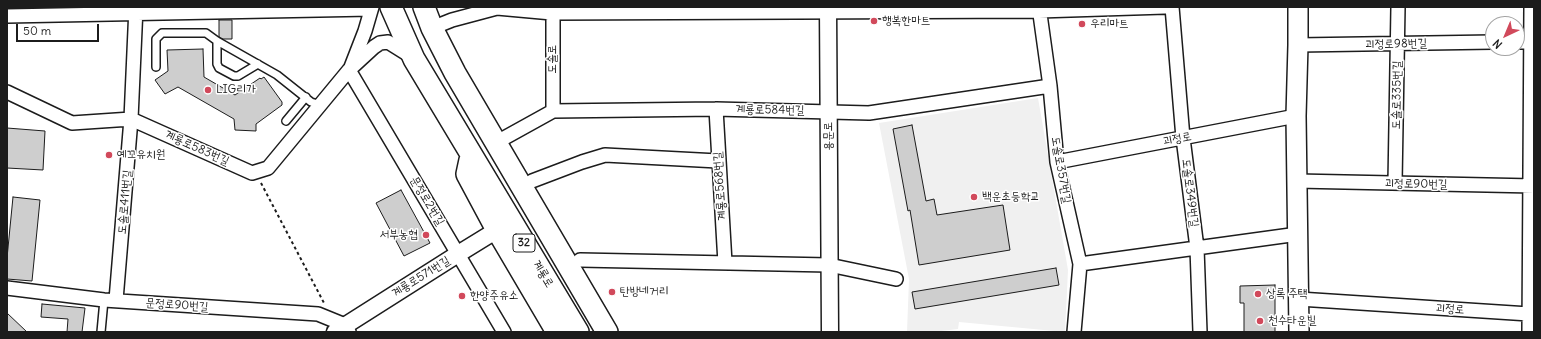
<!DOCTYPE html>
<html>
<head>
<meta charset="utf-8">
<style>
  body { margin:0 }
  #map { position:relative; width:1541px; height:339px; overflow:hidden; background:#fff; font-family:Delius,sans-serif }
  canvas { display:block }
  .frame { position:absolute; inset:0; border:8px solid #1c1c1c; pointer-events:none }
  .north { position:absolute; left:1485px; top:16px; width:40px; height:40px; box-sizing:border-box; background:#fff; border:1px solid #a4a4a4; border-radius:50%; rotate:224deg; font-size:11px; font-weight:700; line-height:16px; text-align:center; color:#1c1c1c }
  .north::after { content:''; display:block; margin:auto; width:14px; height:18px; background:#d1495b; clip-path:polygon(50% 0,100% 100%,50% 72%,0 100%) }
  .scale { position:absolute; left:16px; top:24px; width:83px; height:18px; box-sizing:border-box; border:2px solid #1c1c1c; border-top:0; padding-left:5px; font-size:12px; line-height:14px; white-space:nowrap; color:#1c1c1c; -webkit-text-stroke:3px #fff; paint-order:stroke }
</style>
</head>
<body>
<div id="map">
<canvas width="1541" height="339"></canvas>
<div class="frame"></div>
<div class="north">N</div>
<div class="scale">50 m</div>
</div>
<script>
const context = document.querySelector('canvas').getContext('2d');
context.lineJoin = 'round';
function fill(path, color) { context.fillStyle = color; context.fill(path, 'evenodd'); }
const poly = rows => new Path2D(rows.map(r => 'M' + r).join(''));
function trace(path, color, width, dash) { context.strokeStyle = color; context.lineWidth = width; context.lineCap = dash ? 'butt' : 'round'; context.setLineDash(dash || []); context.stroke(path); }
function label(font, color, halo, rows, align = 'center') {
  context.font = font + ' Delius,"Poor Story",sans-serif'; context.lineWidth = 3; context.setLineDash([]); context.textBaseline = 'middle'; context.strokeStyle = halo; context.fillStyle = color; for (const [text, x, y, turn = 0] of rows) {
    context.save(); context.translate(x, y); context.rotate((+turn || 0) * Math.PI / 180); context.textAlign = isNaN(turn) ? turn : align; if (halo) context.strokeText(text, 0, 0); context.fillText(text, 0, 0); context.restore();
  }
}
fill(poly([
  [1038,98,1068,270,1065,332,959,322,958,329,933,332,907,332,909,279,879,123]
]), '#f0f0f0');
const building = poly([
  [219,20,232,20,232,39,223,39,219,37,219,20],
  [203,49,204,77,235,95,260,78,261,79,264,77,282,102,282,105,256,124,256,131,235,130,234,119,178,87,165,94,155,80,168,71,167,50,203,49],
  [912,125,926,201,934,199,937,215,1003,205,1010,250,919,265,910,210,908,211,893,129,912,125],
  [7,128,45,131,43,170,7,168,7,128],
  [401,190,430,243,404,256,376,203,401,190],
  [13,197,40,200,32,281,7,279,7,258,13,197],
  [1056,268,1059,285,915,309,912,292,1056,268],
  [1275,285,1275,332,1244,332,1244,303,1240,303,1240,286,1275,285],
  [42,304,85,308,82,332,67,332,68,319,41,317,42,304],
  [7,313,27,332,7,332,7,313]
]);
fill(building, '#cecece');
trace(building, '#1c1c1c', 1);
const service = poly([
  [217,41,217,64,219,68,234,76,238,76,258,64],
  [156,67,156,39,162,33,206,33,217,41,277,75,311,102,321,105],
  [286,121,306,97],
  [101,332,104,300]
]);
const minor = poly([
  [1039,7,1050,86,1057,162,1080,264,1074,332],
  [1172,7,1183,138,1197,248,1200,332],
  [7,16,371,9],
  [432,28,452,20,497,8,552,13,1039,11,1165,7],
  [1517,42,1534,42],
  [1298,45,1493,42],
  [351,67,365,31,372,7],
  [349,70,504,332],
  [7,92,72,123,131,119,252,173,268,168,349,70,374,47,380,43,388,42,412,57],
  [716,109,725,263],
  [553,111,553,7],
  [497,142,553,111,716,109,869,113,1050,86],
  [1057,162,1296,116],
  [532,181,582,162,605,155,718,161],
  [1297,181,1534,186],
  [1395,183,1398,7],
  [580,260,829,265,896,279],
  [1080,264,1298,234],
  [7,288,104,300,318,314,345,325,349,332],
  [1299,299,1529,314],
  [116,300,131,119,136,7],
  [1529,332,1531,7]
]);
const tertiary = poly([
  [828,7,830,332],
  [335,332,458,254,497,230]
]);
const secondary = poly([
  [1298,7,1298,45,1296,116,1299,332]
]);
const primary = poly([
  [391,7,414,59,578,332],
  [424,7,432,28,455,73,607,332],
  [470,160,467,174,497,230,557,332]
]);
trace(service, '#1c1c1c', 10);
trace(minor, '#1c1c1c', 16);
trace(tertiary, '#1c1c1c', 19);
trace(secondary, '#1c1c1c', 22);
trace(primary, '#1c1c1c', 24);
trace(poly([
  [261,183,324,303]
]), '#1c1c1c', 2, [3, 3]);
trace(service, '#fff', 7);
trace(minor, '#fff', 13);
trace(tertiary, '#fff', 16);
trace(secondary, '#fff', 19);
trace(primary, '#fff', 21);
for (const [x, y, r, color] of [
  [874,21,4,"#d1495b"],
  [1082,24,4,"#d1495b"],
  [208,90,4,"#d1495b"],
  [109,155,4,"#d1495b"],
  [974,197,4,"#d1495b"],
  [426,235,4,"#d1495b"],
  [612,292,4,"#d1495b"],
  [1258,294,4,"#d1495b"],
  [462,296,4,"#d1495b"],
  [1260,321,4,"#d1495b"]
]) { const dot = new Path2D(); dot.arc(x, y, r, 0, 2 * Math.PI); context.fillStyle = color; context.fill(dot); trace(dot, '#fff', 1.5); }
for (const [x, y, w] of [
  [524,243,22]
]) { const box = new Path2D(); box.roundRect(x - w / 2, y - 9, w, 18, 3); context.fillStyle = '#fff'; context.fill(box); trace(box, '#1c1c1c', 1); }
label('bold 11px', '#1c1c1c', null, [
  ["32",524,243]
]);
label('12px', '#1c1c1c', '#fff', [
  ["행복한마트",882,21],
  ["우리마트",1090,24],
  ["LIG리가",216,90],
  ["예꼬유치원",117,155],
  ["백운초등학교",982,197],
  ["서부농협",418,235,"right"],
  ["탄방네거리",620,292],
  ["상록 주택",1266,294],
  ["한양주유소",470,296],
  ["천수타운빌",1268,321]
], 'left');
label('12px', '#1c1c1c', '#fff', [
  ["괴정로98번길",1396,44,-1],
  ["도솔로",553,59,-90],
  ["도솔로335번길",1397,95,-89],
  ["계룡로584번길",770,110,1],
  ["용문로",829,136,-90],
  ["괴정로",1177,139,-11],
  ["계룡로583번길",197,148,24],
  ["도솔로357번길",1061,170,80],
  ["괴정로90번길",1416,184,1],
  ["계룡로568번길",720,186,-94],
  ["도솔로349번길",1190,193,83],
  ["문정로2번길",427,201,59],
  ["도솔로411번길",125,202,-85],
  ["계룡로",543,274,59],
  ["계룡로571번길",421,277,-32],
  ["문정로90번길",177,305,4],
  ["괴정로",1450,309,4]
]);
</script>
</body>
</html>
